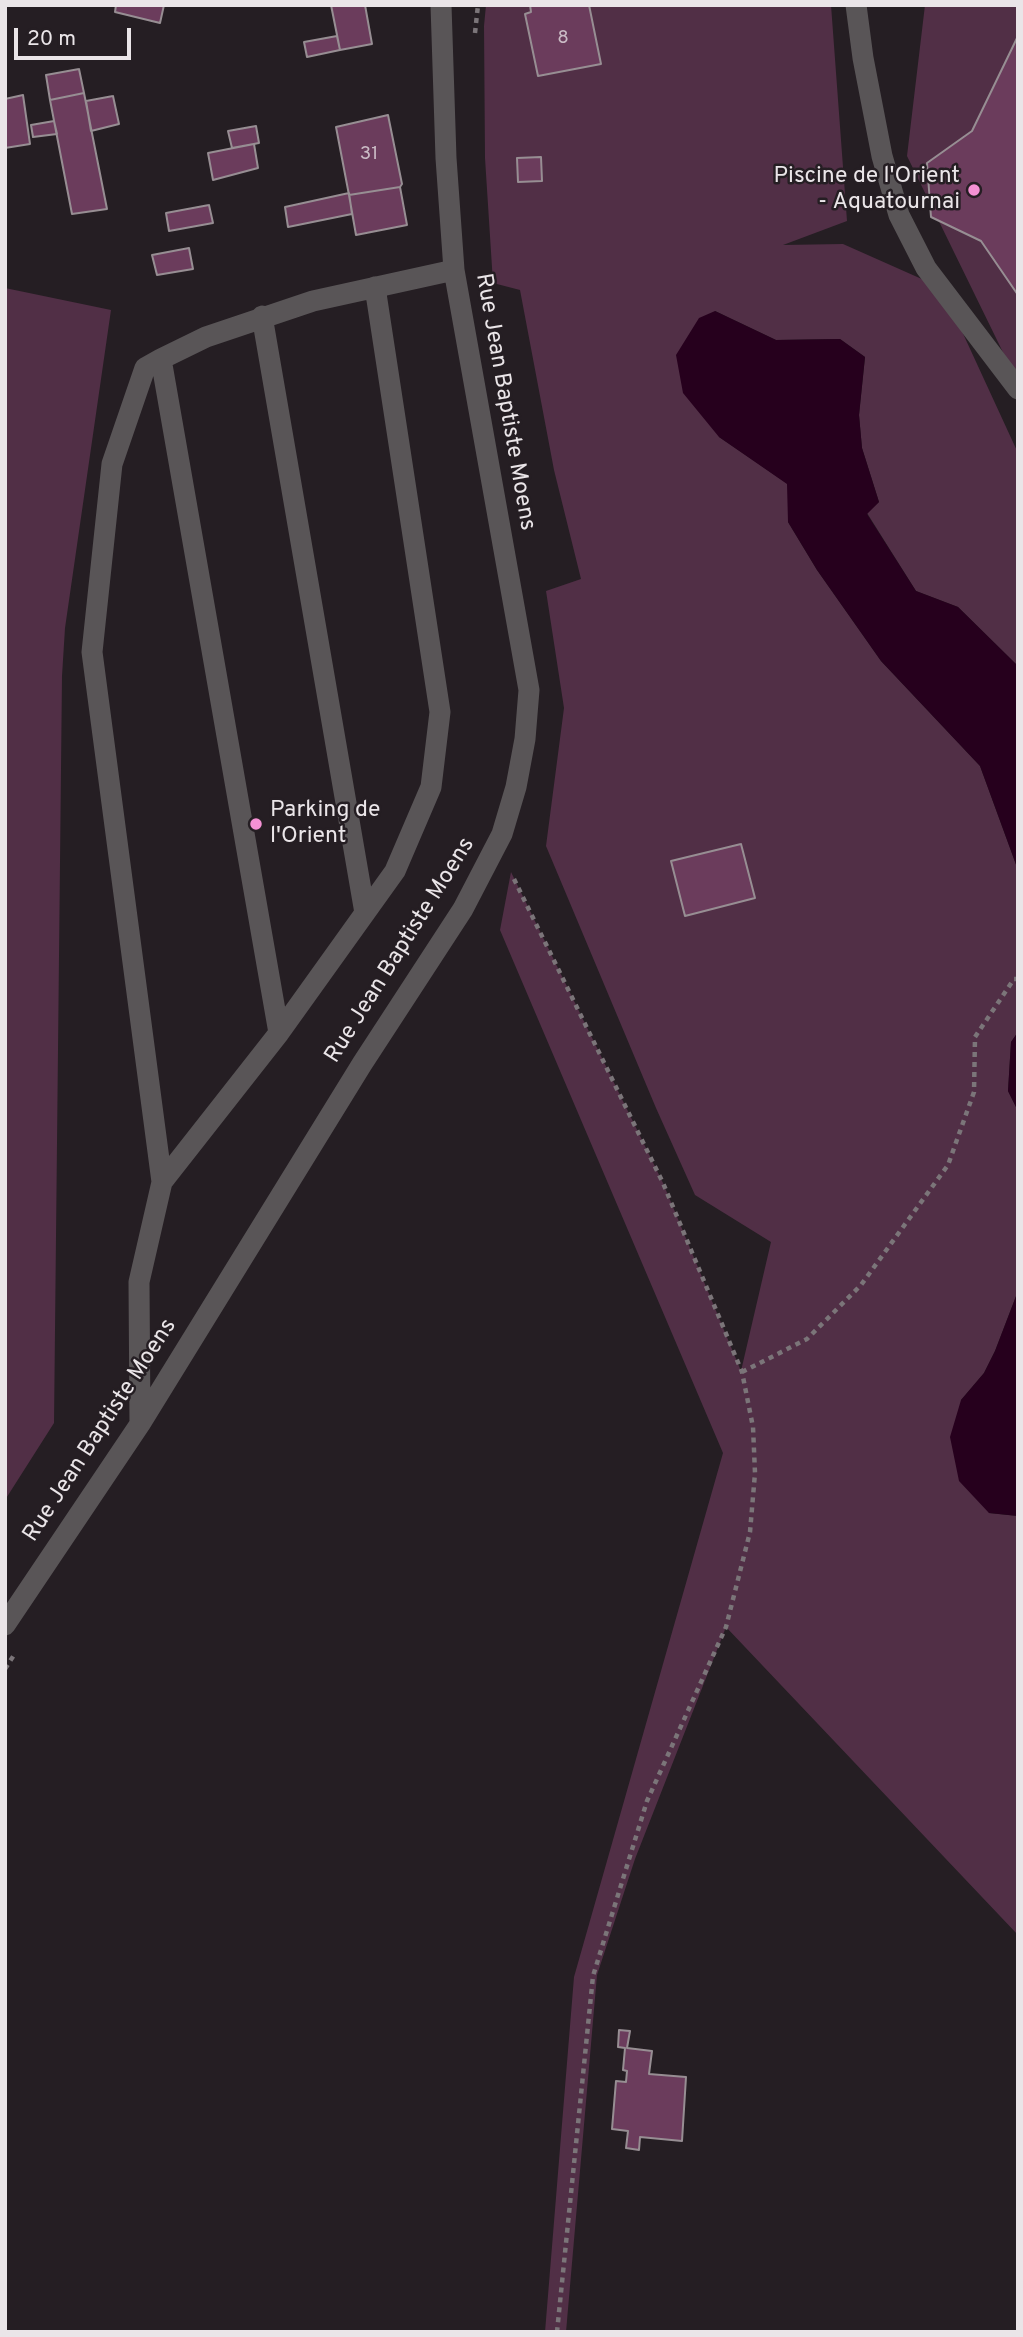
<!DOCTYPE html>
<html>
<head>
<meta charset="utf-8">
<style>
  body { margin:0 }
  #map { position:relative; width:1023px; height:2337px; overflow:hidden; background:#251e23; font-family:Overpass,sans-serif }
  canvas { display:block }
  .frame { position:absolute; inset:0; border:7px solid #eae5e8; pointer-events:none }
  .scale { position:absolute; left:14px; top:28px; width:117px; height:32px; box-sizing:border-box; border:4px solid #eae5e8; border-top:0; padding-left:9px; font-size:21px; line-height:24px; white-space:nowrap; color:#eae5e8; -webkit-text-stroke:5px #251e23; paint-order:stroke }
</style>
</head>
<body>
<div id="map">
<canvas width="1023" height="2337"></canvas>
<div class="frame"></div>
<div class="scale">20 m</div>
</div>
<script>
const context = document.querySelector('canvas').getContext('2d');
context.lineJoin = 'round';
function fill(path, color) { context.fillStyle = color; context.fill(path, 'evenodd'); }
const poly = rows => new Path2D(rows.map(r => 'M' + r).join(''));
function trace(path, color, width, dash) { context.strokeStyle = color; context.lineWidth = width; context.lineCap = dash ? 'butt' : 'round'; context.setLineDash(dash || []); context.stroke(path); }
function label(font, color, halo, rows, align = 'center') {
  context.font = font + ' Overpass,sans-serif'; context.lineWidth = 5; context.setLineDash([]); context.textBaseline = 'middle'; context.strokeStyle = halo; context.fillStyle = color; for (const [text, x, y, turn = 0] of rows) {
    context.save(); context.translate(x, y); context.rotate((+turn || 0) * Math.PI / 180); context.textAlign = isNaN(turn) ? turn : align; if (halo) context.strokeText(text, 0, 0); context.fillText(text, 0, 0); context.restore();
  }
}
fill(poly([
  [486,5,831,5,847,221,783,245,843,244,942,288,1018,453,1018,666,958,607,916,591,867,513,879,502,862,448,859,415,865,357,840,339,776,340,715,311,719,437,788,484,788,522,817,570,881,661,980,766,1018,870,1018,1032,1011,1042,1008,1091,1018,1111,1018,1291,995,1351,984,1373,961,1400,989,1513,1018,1516,1018,1935,726,1627,635,1859,597,1975,566,2332,545,2332,574,1977,723,1453,500,930,511,872,663,1183,741,1371,771,1242,695,1195,656,1108,546,846,564,708,546,591,581,579,554,470,520,290,493,283,485,158,484,26],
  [925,5,1018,5,1018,383,907,156],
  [5,288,111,310,65,628,62,676,54,1423,5,1500]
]), '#512f46');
fill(poly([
  [715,311,776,340,840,339,865,357,859,415,862,448,879,502,867,514,916,591,958,607,1018,666,1018,870,980,766,881,661,817,570,788,522,787,484,719,437,683,393,676,355,699,318],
  [1018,1032,1018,1111,1008,1091,1011,1042],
  [1018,1291,1018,1516,989,1513,959,1481,950,1437,961,1400,984,1373,995,1351]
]), '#26001d');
const building = poly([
  [116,5,164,5,160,23,115,12,116,5],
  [331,5,365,5,372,44,340,50,331,5],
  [530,5,589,5,601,64,538,76,525,14,531,12,530,5],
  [337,36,340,50,307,57,304,42,337,36],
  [1018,36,1018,295,981,241,931,217,927,163,972,131,1018,36],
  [79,69,84,93,50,100,46,75,79,69],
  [84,93,107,209,72,214,50,100,84,93],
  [23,95,30,144,5,148,5,99,23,95],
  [113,96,119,124,91,131,86,101,113,96],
  [388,115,402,184,400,187,349,195,336,127,388,115],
  [54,121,57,134,33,137,31,125,54,121],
  [256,126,259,143,232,148,228,131,256,126],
  [254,144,258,168,213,180,208,153,254,144],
  [541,157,542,181,518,182,517,158,541,157],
  [400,187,407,225,356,235,349,195,400,187],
  [349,193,352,214,288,227,285,207,349,193],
  [209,205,213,223,169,231,166,213,209,205],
  [189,248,193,269,157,275,152,255,189,248],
  [741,844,755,898,685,916,671,861,741,844],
  [619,2030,630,2031,627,2048,652,2051,649,2074,686,2077,682,2141,640,2137,639,2150,626,2148,628,2131,612,2129,616,2081,626,2082,627,2071,623,2070,625,2048,618,2047,619,2030]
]);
fill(building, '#6b3c5c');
trace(building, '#978e93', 2);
trace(poly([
  [475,33,478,5],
  [514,879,663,1183,742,1372,753,1427,755,1473,750,1532,726,1627,647,1801,593,1976,557,2332],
  [742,1372,807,1339,861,1285,948,1165,974,1092,975,1037,1014,979,1018,979],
  [5,1669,14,1655]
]), '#7b7579', 4.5, [5, 5]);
trace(poly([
  [856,5,863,58,882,156,899,215,926,268,1018,389],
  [262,316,365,913],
  [161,359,279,1033],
  [162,1182,279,1033,395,871,431,787,440,712,375,287],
  [140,1424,139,1282,162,1182,92,652,112,464,145,368,161,359,206,337,313,301,454,270],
  [5,1625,140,1424,362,1064,463,909,502,834,516,787,525,739,529,690,454,270,446,158,441,5]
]), '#595557', 21);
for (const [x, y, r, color] of [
  [974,190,7,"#f491d4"],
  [256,824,7,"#f491d4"]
]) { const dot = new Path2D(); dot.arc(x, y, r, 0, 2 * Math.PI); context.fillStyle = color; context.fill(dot); trace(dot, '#251e23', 2.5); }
label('19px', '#cabbc5', null, [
  ["8",563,39],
  ["31",369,155]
]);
label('23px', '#eae5e8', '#251e23', [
  ["Piscine de l'Orient",960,177],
  ["- Aquatournai",960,203],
  ["Parking de",270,811,"left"],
  ["l'Orient",270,837,"left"]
], 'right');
label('23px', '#eae5e8', '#251e23', [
  ["Rue Jean Baptiste Moens",504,402,80],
  ["Rue Jean Baptiste Moens",401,951,-58],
  ["Rue Jean Baptiste Moens",101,1431,-57]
]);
</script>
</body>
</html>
